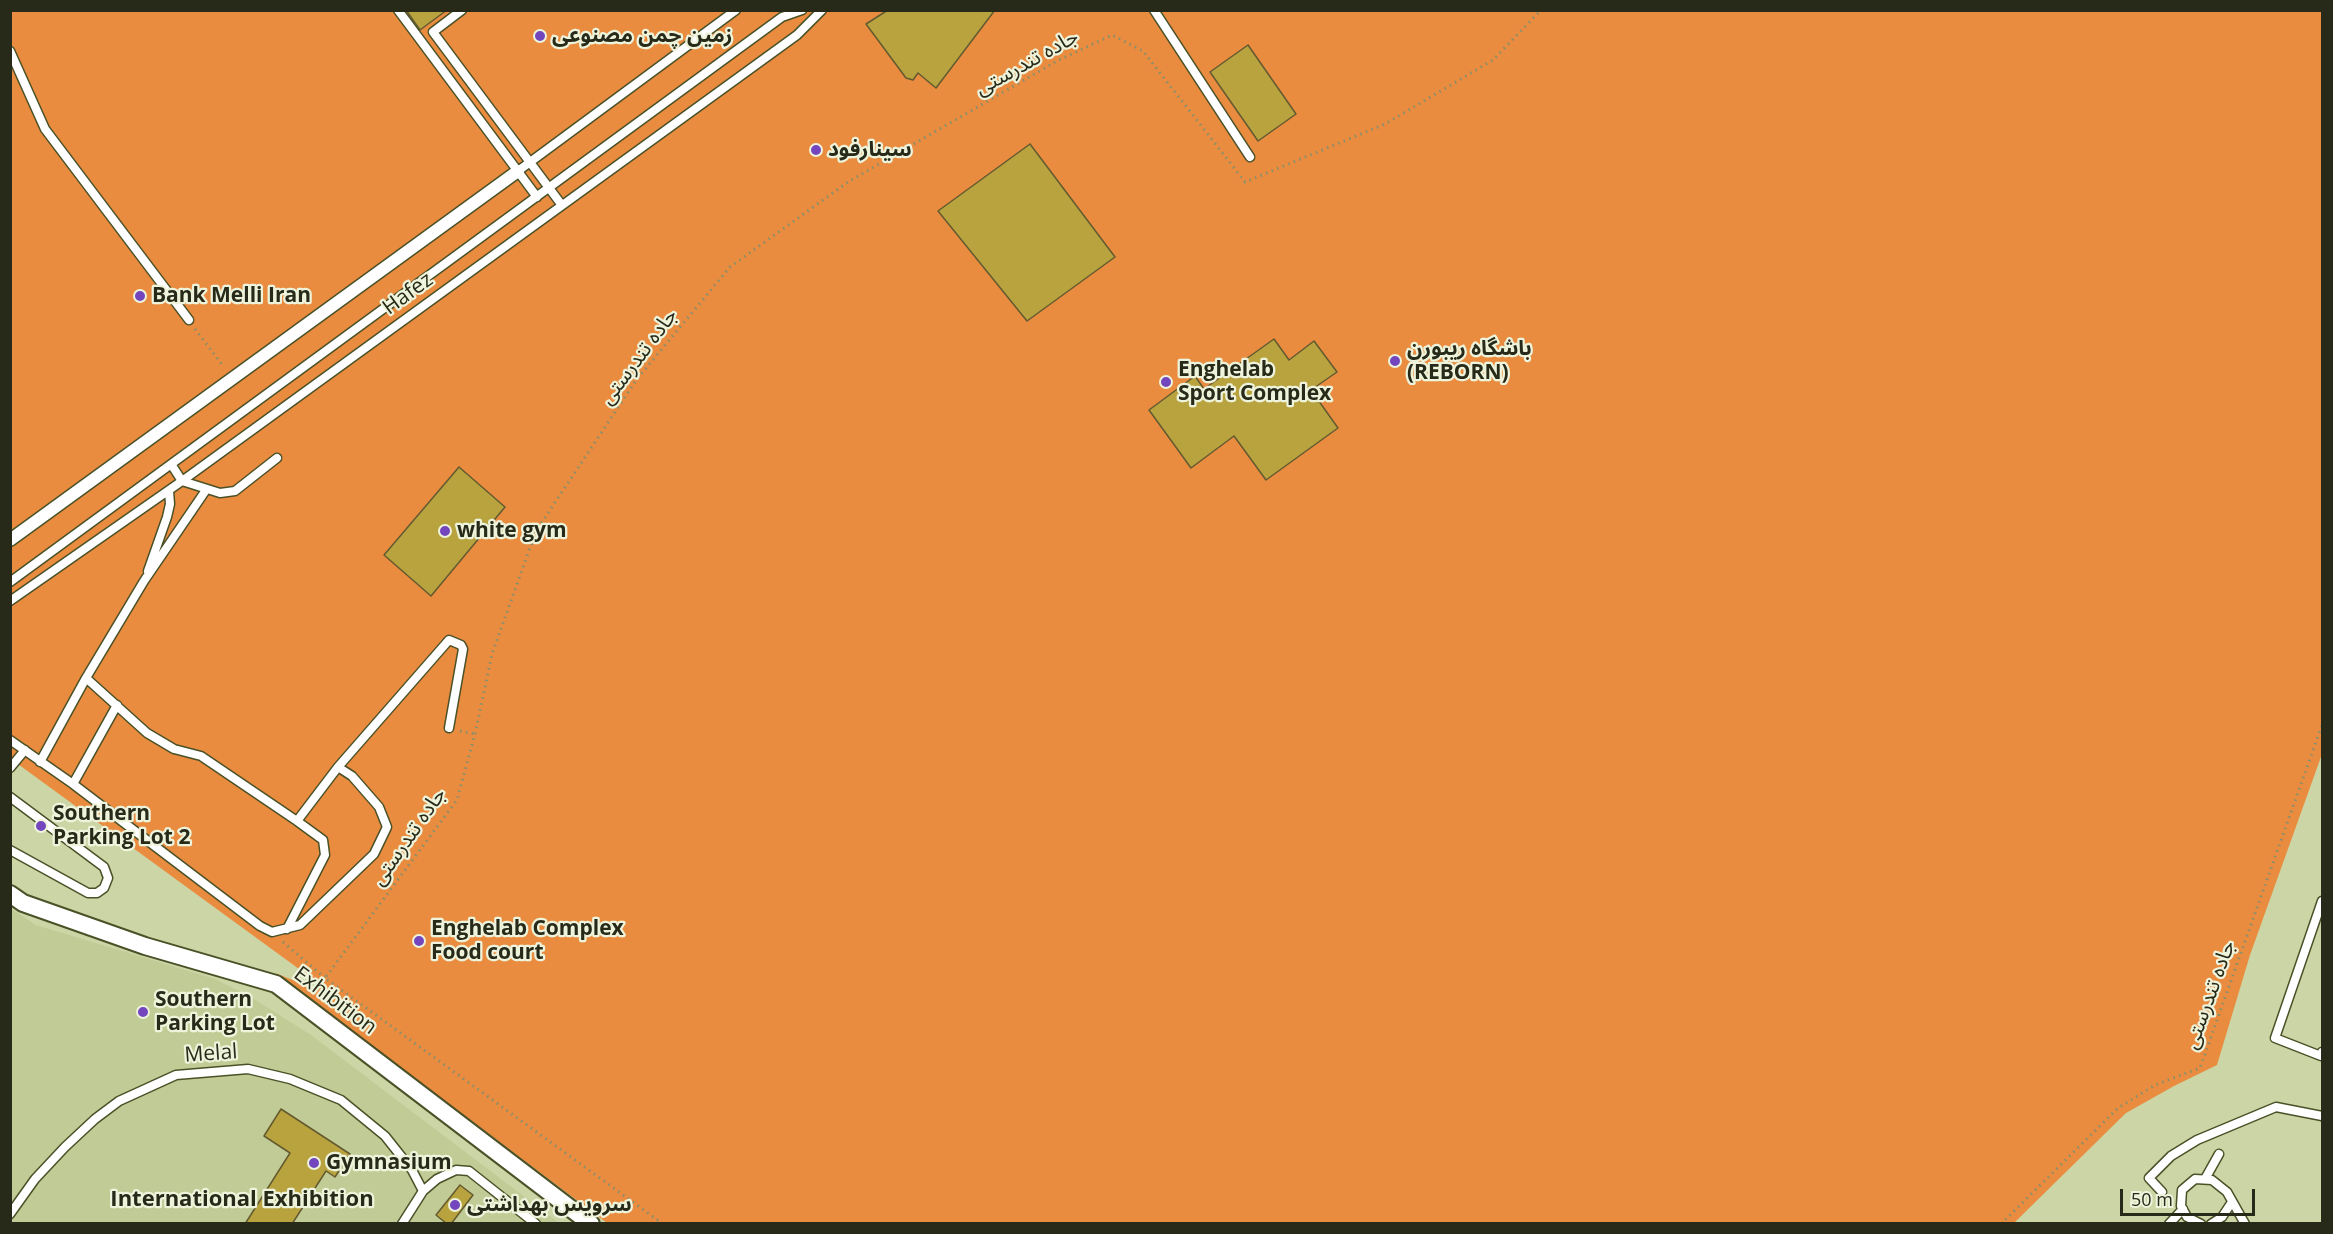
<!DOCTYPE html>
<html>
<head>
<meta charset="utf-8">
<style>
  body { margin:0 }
  #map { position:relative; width:2333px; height:1234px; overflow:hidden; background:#ccd5a6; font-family:"Open Sans",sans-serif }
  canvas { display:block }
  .frame { position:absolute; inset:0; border:12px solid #272a18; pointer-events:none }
  .scale { position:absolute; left:2120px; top:1189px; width:135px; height:27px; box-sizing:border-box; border:3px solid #272a18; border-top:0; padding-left:8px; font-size:18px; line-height:21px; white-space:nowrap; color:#272a18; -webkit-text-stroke:4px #eef3db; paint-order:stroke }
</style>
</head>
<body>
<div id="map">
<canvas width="2333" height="1234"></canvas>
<div class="frame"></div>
<div class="scale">50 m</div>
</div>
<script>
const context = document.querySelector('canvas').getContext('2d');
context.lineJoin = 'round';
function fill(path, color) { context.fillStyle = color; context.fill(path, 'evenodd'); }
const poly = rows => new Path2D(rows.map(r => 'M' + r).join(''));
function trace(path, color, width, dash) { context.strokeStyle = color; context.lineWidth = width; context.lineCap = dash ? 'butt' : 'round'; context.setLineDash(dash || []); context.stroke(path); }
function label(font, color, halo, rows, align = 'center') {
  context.font = font + ' "Open Sans","Noto Sans Arabic",sans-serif'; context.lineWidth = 4.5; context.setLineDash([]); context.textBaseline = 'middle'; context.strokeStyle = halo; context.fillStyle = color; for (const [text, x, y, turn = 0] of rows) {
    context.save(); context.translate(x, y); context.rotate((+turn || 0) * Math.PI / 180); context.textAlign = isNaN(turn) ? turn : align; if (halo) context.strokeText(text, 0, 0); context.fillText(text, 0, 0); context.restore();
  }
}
fill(poly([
  [10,908,36,925,215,979,249,996,311,1035,559,1223,11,1223]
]), '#c1cb95');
fill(poly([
  [11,11,2322,11,2322,754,2250,955,2217,1065,2174,1086,2126,1113,2014,1223,607,1223,275,973,318,990,321,985,11,759]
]), '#e98c3f');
const building = poly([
  [406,10,447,10,420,30,406,10],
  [888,10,995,10,936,88,918,73,913,80,906,78,866,24,888,10],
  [1248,45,1296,114,1258,141,1210,72,1248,45],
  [1030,144,1115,257,1027,321,938,211,1030,144],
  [1274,339,1289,360,1314,341,1337,372,1311,390,1338,428,1266,480,1234,436,1191,468,1149,410,1195,376,1204,389,1274,339],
  [459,467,505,507,431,596,384,555,459,467],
  [281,1109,350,1154,335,1177,326,1171,292,1224,245,1224,290,1153,264,1136,281,1109],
  [460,1185,473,1195,451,1224,447,1224,436,1215,460,1185]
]);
fill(building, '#b9a33f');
trace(building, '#645a2f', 1.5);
const service = poly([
  [398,10,537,197],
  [462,10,433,32,561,204],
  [1154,10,1250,157],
  [10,51,45,129,189,320],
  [518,171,736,10],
  [171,464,182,481,220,493,235,491,277,458],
  [148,571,167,517,170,504,169,491],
  [10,582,782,17,802,10],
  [10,601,182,481,797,35,822,10],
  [10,740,73,784,260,926,272,932,300,925,374,854,387,827,379,807,352,776,338,767,297,821,201,756,174,749,147,733,86,678,144,581,206,490],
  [40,762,86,678],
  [338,767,449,640,461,645,463,649,449,728],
  [10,768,25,750],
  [73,784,117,705],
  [10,797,104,867,108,878,104,888,97,893,88,893,10,850],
  [2322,901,2275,1038,2321,1056,2322,1052],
  [287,929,325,855,323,840,297,821],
  [2205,1179,2219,1154],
  [423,1191,437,1179,456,1170,469,1171,536,1224],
  [2162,1192,2149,1178,2171,1156,2197,1140,2276,1107,2322,1116],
  [10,1214,35,1179,65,1147,95,1119,119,1101,176,1075,248,1069,290,1079,341,1100,385,1136,412,1170,423,1191,402,1224],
  [2169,1224,2183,1209],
  [2201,1224,2187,1217,2181,1206,2182,1190,2195,1179,2212,1180,2227,1192,2245,1224],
  [2211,1224,2222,1217,2232,1202]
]);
const pedestrian = poly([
  [10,540,518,171]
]);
const minor = poly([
  [10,894,23,903,145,946,276,984,591,1224]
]);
trace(service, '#4a5127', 11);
trace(pedestrian, '#4a5127', 15);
trace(minor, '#4a5127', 20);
trace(poly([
  [195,329,224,367],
  [460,731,475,734],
  [283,942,325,978],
  [663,1224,325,978,457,800,475,734,492,654,536,531,637,379,730,267,848,182,1057,61,1112,35,1143,51,1245,182,1385,124,1493,60,1541,10],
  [2001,1224,2118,1108,2155,1085,2200,1068,2322,725]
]), '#888f6c', 3, [1.5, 4.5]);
trace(service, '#fff', 8);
trace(pedestrian, '#fff', 12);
trace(minor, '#fff', 16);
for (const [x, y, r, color] of [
  [540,36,6,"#7346be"],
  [816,150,6,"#7346be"],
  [140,296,6,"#7346be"],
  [1395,361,6,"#7346be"],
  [1166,382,6,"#7346be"],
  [445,531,6,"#7346be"],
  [41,826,6,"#7346be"],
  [419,941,6,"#7346be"],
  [143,1012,6,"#7346be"],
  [314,1163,6,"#7346be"],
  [455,1205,6,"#7346be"]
]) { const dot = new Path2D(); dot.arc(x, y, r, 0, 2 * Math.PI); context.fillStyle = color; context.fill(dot); trace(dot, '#eef3db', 2); }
label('bold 21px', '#272a18', '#eef3db', [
  ["زمین چمن مصنوعی",552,36],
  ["سینارفود",828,150],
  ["Bank Melli Iran",152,296],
  ["باشگاه ریبورن",1407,349],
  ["(REBORN)",1407,373],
  ["Enghelab",1178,370],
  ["Sport Complex",1178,394],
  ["white gym",457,531],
  ["Southern",53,814],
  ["Parking Lot 2",53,838],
  ["Enghelab Complex",431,929],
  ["Food court",431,953],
  ["Southern",155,1000],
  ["Parking Lot",155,1024],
  ["Gymnasium",326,1163],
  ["سرویس بهداشتی",467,1205]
], 'left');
label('21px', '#272a18', '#eef3db', [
  ["جاده تندرستی",1027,63,-29],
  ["Hafez",408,294,-36],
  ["جاده تندرستی",639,357,-53],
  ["جاده تندرستی",409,837,-55],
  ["جاده تندرستی",2210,995,-70],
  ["Exhibition",335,1001,37],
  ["Melal",211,1054,-4]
]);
label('bold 22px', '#272a18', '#eef3db', [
  ["International Exhibition",242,1200]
]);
</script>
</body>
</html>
